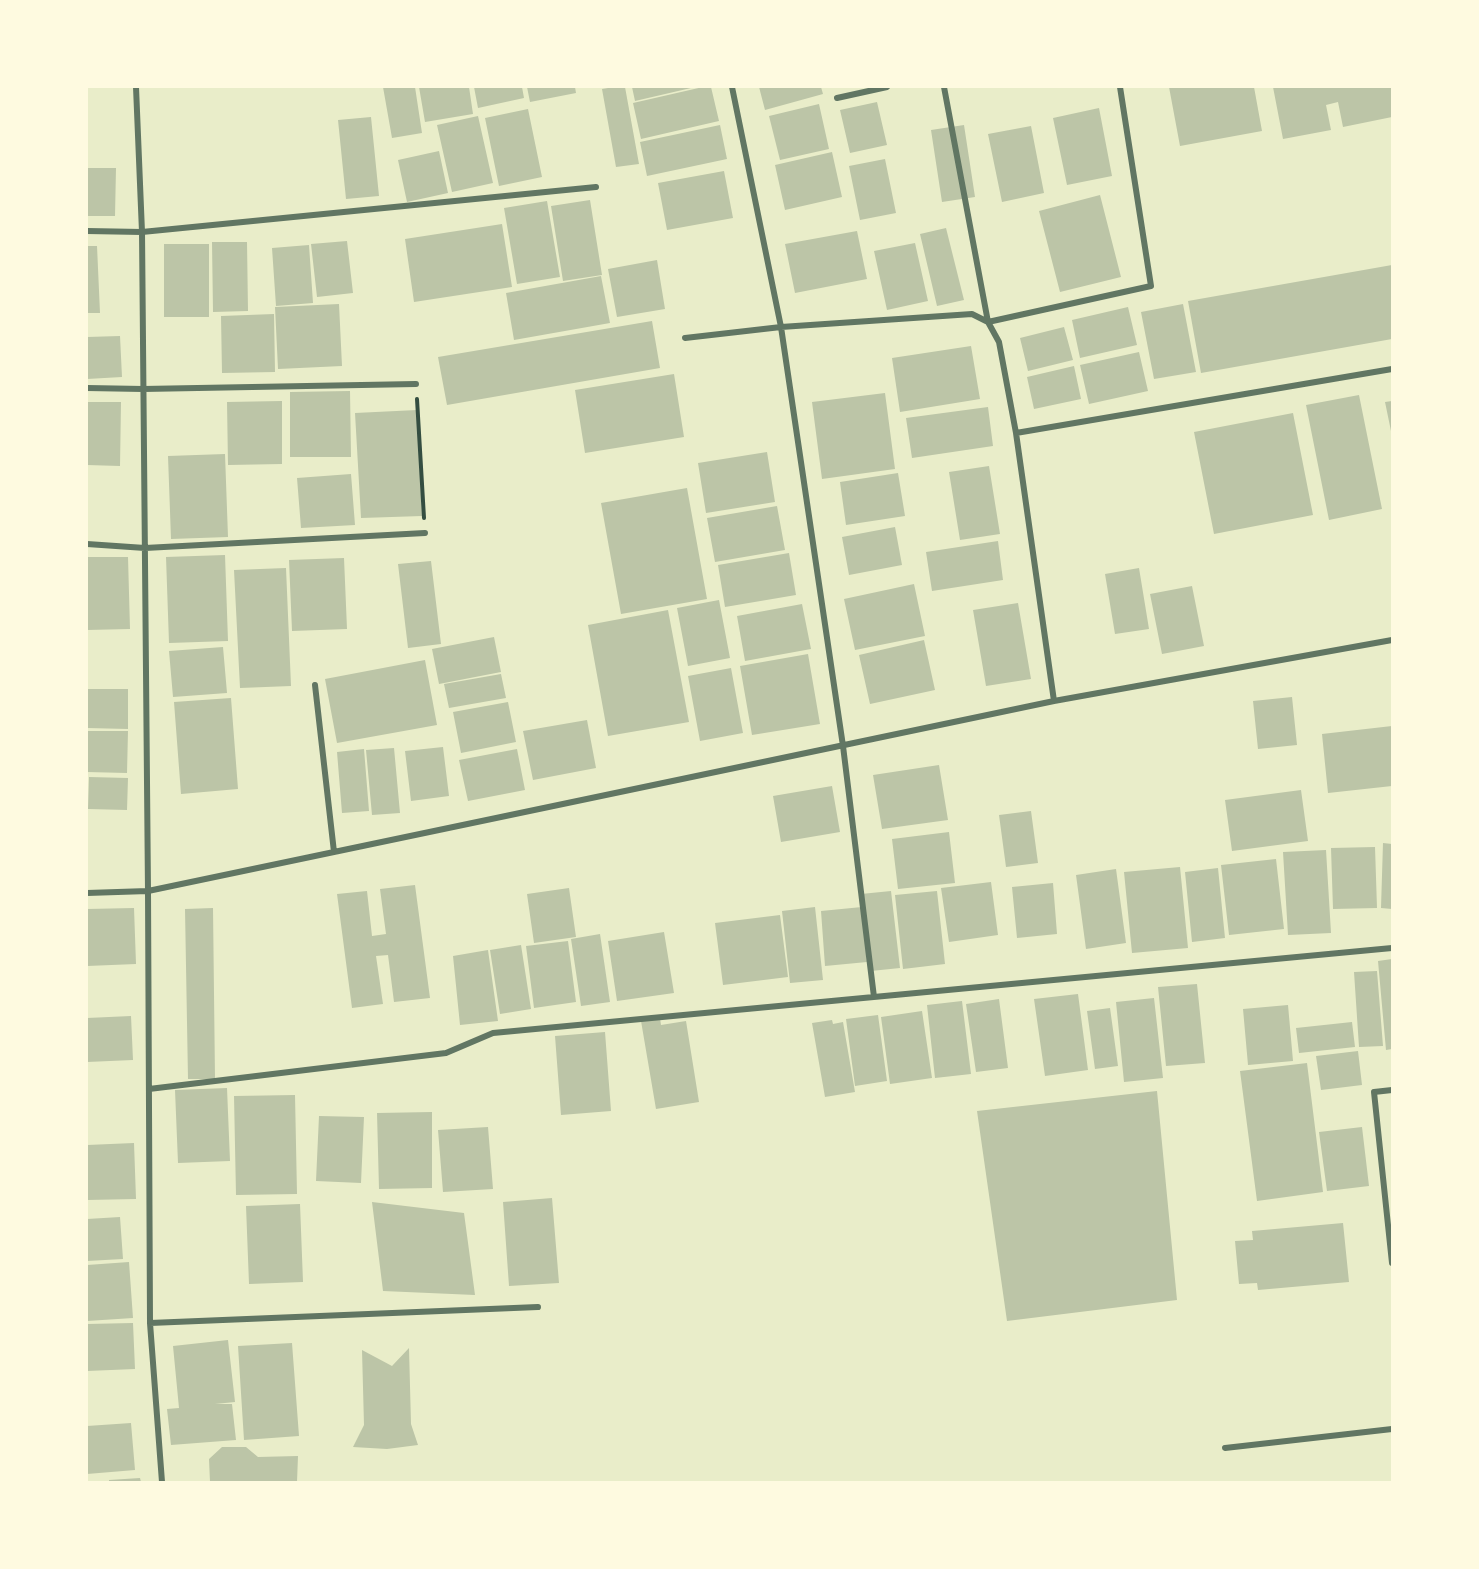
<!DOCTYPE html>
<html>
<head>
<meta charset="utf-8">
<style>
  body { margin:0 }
  #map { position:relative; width:1479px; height:1569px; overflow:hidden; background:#e9edc9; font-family:"Sofia Sans Condensed",sans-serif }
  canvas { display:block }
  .frame { position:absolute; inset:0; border:88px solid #fefae0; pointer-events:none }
</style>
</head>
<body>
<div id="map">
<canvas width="1479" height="1569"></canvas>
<div class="frame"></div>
</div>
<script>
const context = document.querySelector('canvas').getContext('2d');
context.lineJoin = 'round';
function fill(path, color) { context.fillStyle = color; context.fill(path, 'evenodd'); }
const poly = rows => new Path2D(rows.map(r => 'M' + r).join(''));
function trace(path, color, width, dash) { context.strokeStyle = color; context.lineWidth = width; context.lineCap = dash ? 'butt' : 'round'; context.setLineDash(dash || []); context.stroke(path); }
fill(poly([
  [383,87,415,87,422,133,392,138],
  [419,87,469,87,473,114,425,122],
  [474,87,522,87,524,98,478,108],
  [527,87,575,87,576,93,530,102],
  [614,87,625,87,639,164,616,167,602,89],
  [632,87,691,87,691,88,635,101],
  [703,87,711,87,719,121,641,139,633,103],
  [759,87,821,87,823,94,765,110],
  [1169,87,1254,87,1262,131,1180,146],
  [1273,87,1392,87,1392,117,1343,127,1338,102,1326,105,1331,130,1283,139],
  [877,102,887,145,850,153,840,110],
  [819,104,829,149,780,160,769,116],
  [1099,108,1112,176,1067,185,1053,118],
  [528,109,542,177,499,186,485,118],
  [478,116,493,183,452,192,437,125],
  [371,117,379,196,346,199,338,120],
  [720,125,727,159,647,176,640,142],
  [964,125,975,197,942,202,931,130],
  [1031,126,1044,193,1002,202,988,134],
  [439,151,448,193,407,202,398,160],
  [832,152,842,197,785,210,775,165],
  [885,159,896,213,860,220,849,166],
  [87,168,116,168,115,216,87,216],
  [724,171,733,218,667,230,658,183],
  [1100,195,1121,277,1060,292,1039,211],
  [590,200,602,275,563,281,551,206],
  [547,201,560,277,517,284,504,208],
  [502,224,512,287,414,302,405,239],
  [946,228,964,300,937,306,920,234],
  [857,231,867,279,795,293,785,244],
  [347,241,353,293,317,297,311,244],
  [212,242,247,242,248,311,213,312],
  [915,243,928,301,887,310,874,251],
  [164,244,209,244,209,317,164,317],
  [309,245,313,303,276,306,272,248],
  [87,246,97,246,100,313,87,313],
  [657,260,665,309,617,317,608,269],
  [1392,265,1392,339,1201,373,1188,301],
  [601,276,610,323,514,340,506,293],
  [339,304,342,366,278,369,275,307],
  [1183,304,1196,372,1154,379,1141,312],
  [1128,307,1137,345,1080,358,1072,320],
  [274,314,275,372,222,373,221,316],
  [652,321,660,368,447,405,438,357],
  [1064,327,1073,360,1028,371,1020,338],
  [120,336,122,377,87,379,87,337],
  [971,346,980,399,900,412,892,358],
  [1139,352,1148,391,1089,404,1080,365],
  [1074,366,1081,399,1034,409,1027,377],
  [674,374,684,437,585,453,575,390],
  [350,391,351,457,290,457,290,392],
  [885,393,895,469,822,479,812,402],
  [1359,395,1382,509,1329,520,1306,405],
  [282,401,282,464,228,465,227,402],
  [1392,401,1392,431,1391,431,1385,402],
  [87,402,121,402,120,466,87,465],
  [988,407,993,446,912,458,906,418],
  [417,410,422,516,361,518,355,413],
  [1293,413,1313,515,1214,534,1194,432],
  [767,452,775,502,706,513,698,463],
  [225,454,228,537,171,539,168,456],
  [989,466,1000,534,960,540,949,472],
  [898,473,905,516,846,525,840,482],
  [351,474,355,525,301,528,297,478],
  [687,488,707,599,621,614,601,503],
  [777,506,785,550,715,562,707,518],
  [895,527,902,565,849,575,842,537],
  [998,541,1003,580,932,591,926,552],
  [789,553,796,595,725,607,718,565],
  [225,555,228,641,169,643,166,557],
  [87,557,128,557,130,629,87,630],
  [344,558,347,629,292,631,289,560],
  [431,561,441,644,408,648,398,564],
  [286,568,291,686,240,688,234,570],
  [1139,568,1149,629,1115,634,1105,574],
  [914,584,925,636,855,650,844,599],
  [1192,586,1204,646,1162,654,1150,594],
  [719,600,730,658,688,666,677,608],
  [1018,603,1031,679,986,686,973,610],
  [802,604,811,649,745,661,737,616],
  [668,610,689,722,608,736,588,625],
  [494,637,501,672,439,684,432,649],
  [924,640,935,690,870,704,859,655],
  [223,647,227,693,173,697,169,651],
  [808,654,820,724,752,735,740,666],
  [425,660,437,725,337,743,325,679],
  [731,668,743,733,700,741,688,676],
  [501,674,506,698,449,708,444,684],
  [87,689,128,689,128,729,87,728],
  [1292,697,1297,745,1258,749,1253,701],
  [231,698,238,789,181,794,174,702],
  [508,702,516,742,461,753,453,712],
  [587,720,596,768,533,780,523,731],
  [1392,726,1392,786,1328,793,1322,734],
  [87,731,128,731,127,773,87,772],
  [443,747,449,796,411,801,405,751],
  [394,748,400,813,372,815,366,750],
  [364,749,369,811,342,813,337,752],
  [517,749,525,790,468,801,459,760],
  [939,765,948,820,882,829,873,775],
  [89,777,128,778,127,810,88,809],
  [832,786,840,832,781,842,773,796],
  [1301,790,1308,841,1232,851,1225,800],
  [1031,811,1038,863,1006,867,999,815],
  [949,832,955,883,898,889,892,839],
  [1383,843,1392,844,1392,909,1381,908],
  [1375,847,1377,908,1333,909,1331,848],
  [1326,850,1331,933,1288,935,1283,852],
  [1276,859,1284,929,1229,935,1221,865],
  [1180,867,1188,948,1132,953,1124,872],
  [1218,868,1225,938,1192,942,1185,872],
  [1116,869,1126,943,1086,949,1076,875],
  [991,882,998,935,949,942,941,888],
  [1053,883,1057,934,1017,938,1012,887],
  [415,885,430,998,394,1002,388,955,376,956,383,1004,352,1008,337,894,367,891,372,936,386,934,380,889],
  [569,888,576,937,534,943,527,894],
  [891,891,900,968,871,971,861,894],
  [937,891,945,964,903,969,895,895],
  [815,907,823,980,790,983,782,911],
  [862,907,867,962,825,966,821,911],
  [134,908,136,964,87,966,87,909],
  [213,908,215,1079,188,1079,185,909],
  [780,915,788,977,723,985,715,923],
  [664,932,674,993,617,1001,608,941],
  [600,934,610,1002,581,1006,571,939],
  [568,941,576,1002,534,1008,526,946],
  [521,945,531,1009,500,1014,490,950],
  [488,950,498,1021,460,1025,453,956],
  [1392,959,1392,1049,1386,1050,1378,961],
  [1377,971,1383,1046,1359,1047,1354,972],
  [1197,984,1205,1063,1166,1066,1158,987],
  [1078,994,1088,1070,1045,1076,1034,999],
  [1154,998,1163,1078,1124,1082,1116,1002],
  [999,999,1008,1068,976,1072,966,1004],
  [962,1001,971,1074,935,1078,927,1005],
  [1288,1005,1293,1061,1248,1065,1243,1009],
  [1110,1008,1118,1066,1095,1069,1087,1011],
  [922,1011,932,1078,890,1084,881,1017],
  [878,1015,887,1081,855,1086,846,1019],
  [131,1016,133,1060,87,1062,87,1018],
  [660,1018,661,1025,686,1021,699,1102,656,1109,641,1021],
  [832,1020,833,1024,843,1022,855,1092,825,1097,812,1023],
  [1352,1022,1355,1047,1299,1053,1296,1028],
  [605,1032,611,1111,561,1115,555,1036],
  [1358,1051,1362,1085,1321,1090,1316,1056],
  [1307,1063,1323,1192,1257,1201,1240,1071],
  [227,1088,230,1161,178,1163,175,1090],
  [1157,1091,1177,1300,1007,1321,977,1111],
  [295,1095,297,1194,236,1195,234,1096],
  [432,1112,432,1188,379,1189,377,1113],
  [319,1116,364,1117,361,1183,316,1181],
  [488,1127,493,1189,443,1192,438,1130],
  [1362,1127,1369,1186,1327,1191,1319,1132],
  [134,1143,136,1199,87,1200,87,1145],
  [552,1198,559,1283,509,1286,503,1202],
  [372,1202,464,1213,475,1295,383,1291],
  [300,1204,303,1282,249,1284,246,1206],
  [120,1217,123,1259,87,1261,87,1219],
  [1343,1223,1349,1282,1258,1290,1257,1283,1239,1284,1235,1241,1253,1240,1252,1231],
  [129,1262,133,1318,87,1321,87,1265],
  [133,1323,135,1369,87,1371,87,1324],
  [228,1340,235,1402,215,1404,232,1404,236,1440,171,1445,167,1409,179,1408,173,1346],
  [292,1343,299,1436,244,1440,238,1346],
  [409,1348,411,1424,418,1445,387,1449,353,1447,364,1425,362,1350,392,1366],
  [131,1423,135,1470,87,1474,87,1426],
  [222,1447,246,1447,258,1457,298,1456,297,1482,210,1482,209,1459],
  [140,1478,141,1482,109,1482,109,1480]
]), '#bcc5a7');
trace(poly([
  [417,399,424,518]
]), '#344e41', 4);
trace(poly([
  [136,87,142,232,148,891,150,1323,162,1482],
  [732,87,781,327,843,746,874,997],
  [944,87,988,322,1151,286,1120,87],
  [837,98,887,87],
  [87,231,142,232,596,187],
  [685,338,781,327,972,314,988,322,999,342,1016,433,1054,701],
  [87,388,143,389,416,384],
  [1016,433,1392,369],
  [87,544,145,548,425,533],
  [315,685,334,852],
  [87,893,148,891,1054,701,1392,640],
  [149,1089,446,1053,493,1033,1392,948],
  [1392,1090,1374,1092,1392,1263],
  [150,1323,538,1307],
  [1225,1448,1392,1429]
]), '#617663', 6);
</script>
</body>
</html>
